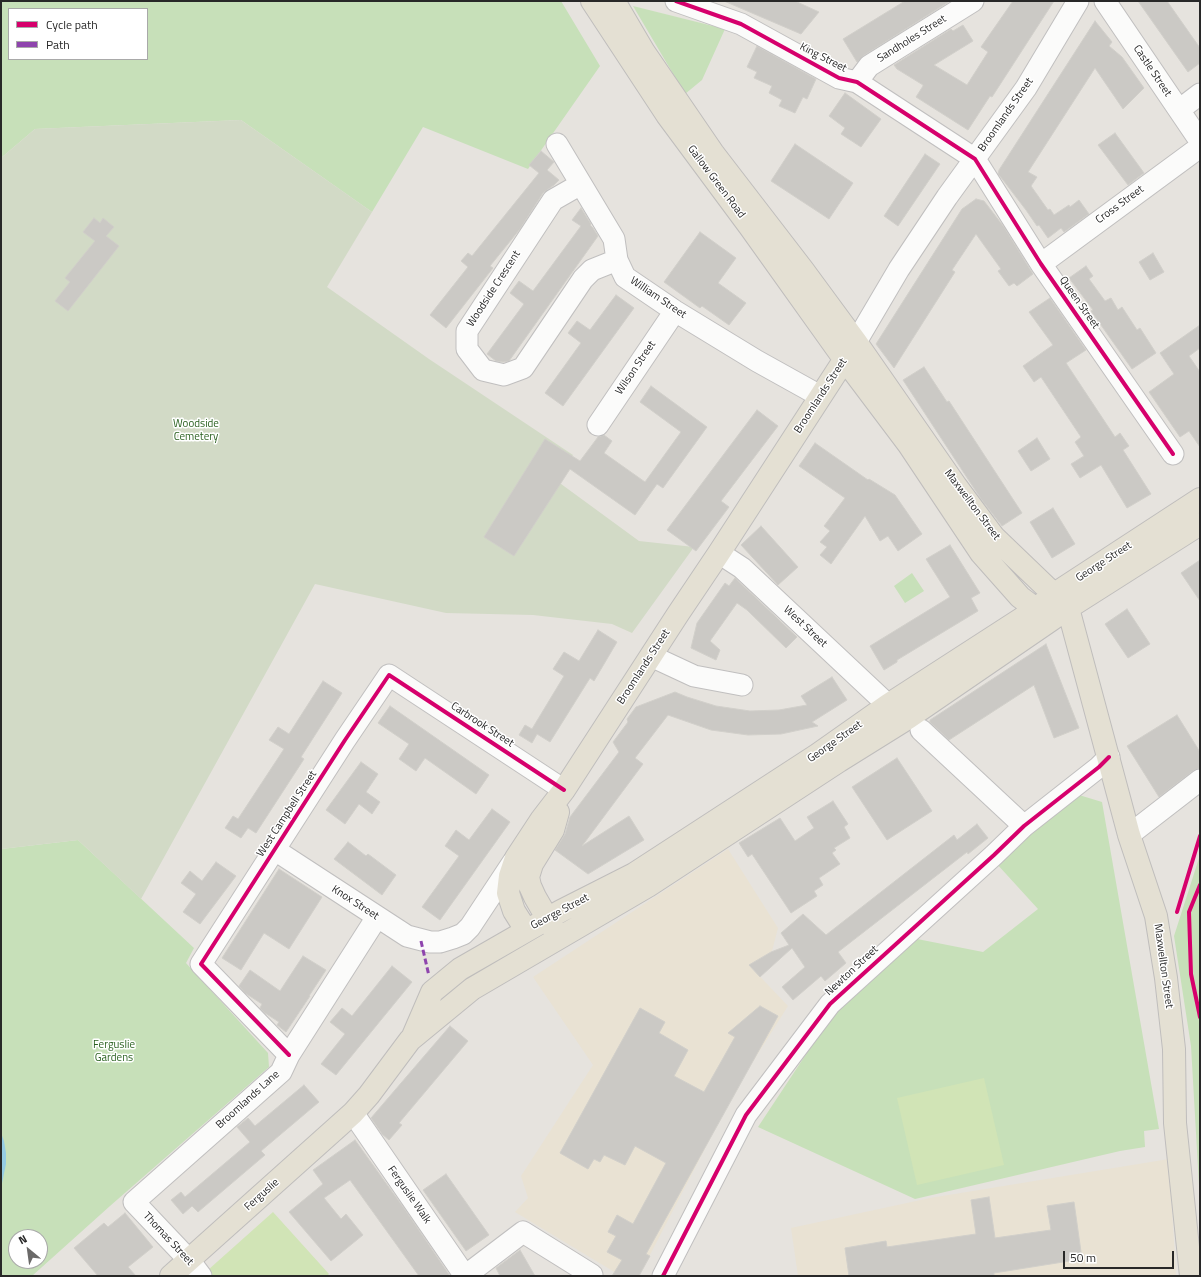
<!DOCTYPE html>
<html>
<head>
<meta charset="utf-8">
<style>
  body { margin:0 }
  #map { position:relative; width:1201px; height:1277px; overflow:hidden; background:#e6e3de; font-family:"Titillium Web",sans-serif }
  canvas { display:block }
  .frame { position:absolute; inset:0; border:2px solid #282828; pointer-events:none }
  .legend { position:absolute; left:8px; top:8px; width:140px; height:52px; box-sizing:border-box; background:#fff; border:1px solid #a9a9a9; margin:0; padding:5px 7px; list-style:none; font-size:12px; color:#282828 }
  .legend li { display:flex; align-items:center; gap:8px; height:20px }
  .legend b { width:20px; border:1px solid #a9a9a9 }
  .north { position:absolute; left:8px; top:1229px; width:40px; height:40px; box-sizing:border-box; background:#fff; border:1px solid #a9a9a9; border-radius:50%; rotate:331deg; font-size:11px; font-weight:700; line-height:16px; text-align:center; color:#282828 }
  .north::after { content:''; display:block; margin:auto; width:14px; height:18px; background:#6a6968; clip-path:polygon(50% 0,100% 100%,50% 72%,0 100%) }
  .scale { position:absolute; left:1063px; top:1251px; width:111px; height:18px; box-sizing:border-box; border:2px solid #282828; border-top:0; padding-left:5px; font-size:12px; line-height:14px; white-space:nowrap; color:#282828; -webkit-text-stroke:3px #fff; paint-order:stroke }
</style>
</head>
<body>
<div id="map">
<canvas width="1201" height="1277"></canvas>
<div class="frame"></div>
<ul class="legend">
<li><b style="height:5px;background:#d6006c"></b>Cycle path</li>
<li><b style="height:5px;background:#8e44ad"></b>Path</li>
</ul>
<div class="north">N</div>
<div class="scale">50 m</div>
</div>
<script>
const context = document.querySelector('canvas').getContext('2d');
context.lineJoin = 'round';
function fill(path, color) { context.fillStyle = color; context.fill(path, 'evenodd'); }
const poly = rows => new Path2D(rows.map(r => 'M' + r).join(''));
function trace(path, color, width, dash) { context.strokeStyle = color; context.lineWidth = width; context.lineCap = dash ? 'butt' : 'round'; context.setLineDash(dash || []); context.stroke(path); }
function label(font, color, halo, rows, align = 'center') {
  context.font = font + ' "Titillium Web",sans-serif'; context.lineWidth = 3; context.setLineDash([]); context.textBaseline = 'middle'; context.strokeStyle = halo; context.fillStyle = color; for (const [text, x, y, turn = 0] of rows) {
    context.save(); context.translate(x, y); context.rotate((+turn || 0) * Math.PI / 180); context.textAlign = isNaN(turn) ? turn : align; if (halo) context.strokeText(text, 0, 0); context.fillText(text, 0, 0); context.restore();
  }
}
fill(poly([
  [728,849,778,928,772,951,750,966,788,1006,737,1087,639,1276,621,1276,515,1212,528,1198,521,1176,593,1065,533,977],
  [1169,1159,1176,1276,798,1276,791,1228,930,1198]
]), '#e9e2d3');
fill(poly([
  [1,1,561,1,600,66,528,169,423,127,372,212,241,120,35,129,1,158],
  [9,9,147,9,147,59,9,59],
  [633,6,725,29,702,80,685,94],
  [912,573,924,591,905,603,894,586],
  [1079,795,1102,802,1159,1129,1144,1131,1145,1147,1120,1151,915,1199,758,1127,830,1018,907,937,983,952,1038,909,996,863],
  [78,840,194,948,186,963,268,1053,269,1067,110,1206,32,1276,1,1276,1,849],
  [16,1237,40,1237,40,1261,16,1261],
  [1200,855,1200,1203,1191,1046,1174,936]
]), '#c7e0b9');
fill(poly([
  [241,120,372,212,327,287,429,359,573,455,557,481,639,541,694,547,632,633,612,624,533,615,446,613,315,584,141,899,78,840,1,849,1,158,35,129]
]), '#d2dac6');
fill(poly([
  [984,1078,1004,1165,917,1185,897,1098],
  [273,1212,329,1274,327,1276,213,1276,208,1270]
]), '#d1e4b6');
fill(poly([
  [1,1133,4,1141,6,1153,6,1164,1,1188]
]), '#96cce4');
const building = poly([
  [724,1,795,1,819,12,801,34,724,1],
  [905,1,950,1,863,56,857,62,843,39,905,1],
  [1013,1,1054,1,992,97,990,96,968,130,916,97,923,86,923,85,897,69,894,65,951,29,953,31,963,25,973,41,934,65,967,85,988,52,981,47,1013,1],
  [1138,1,1167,1,1200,48,1200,63,1188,72,1138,1],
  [1095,21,1112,42,1109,46,1122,57,1144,88,1123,109,1095,68,1028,172,1037,177,1031,186,1048,210,1050,209,1054,215,1069,205,1070,207,1079,200,1089,214,1064,232,1061,228,1048,238,1039,225,1037,226,1026,210,1003,180,998,174,999,170,1095,21],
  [757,46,816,79,807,99,803,97,795,113,779,106,782,100,769,93,772,86,754,78,757,72,747,67,757,46],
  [845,93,881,119,861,147,841,134,845,128,829,116,845,93],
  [1115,133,1144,173,1128,185,1098,145,1115,133],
  [795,144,853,183,829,219,771,181,795,144],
  [541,151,554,162,547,170,559,180,554,185,543,193,520,229,490,266,493,268,446,328,430,315,468,267,461,261,468,253,472,256,539,173,529,165,541,151],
  [925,154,940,164,898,226,884,216,925,154],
  [976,199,984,201,1004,227,1033,274,1017,286,1014,283,1009,286,998,271,1001,269,976,234,952,270,955,272,894,368,876,344,962,209,976,199],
  [581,208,591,224,590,225,593,228,598,236,509,361,503,362,496,361,487,354,524,304,510,293,519,281,533,291,581,226,572,220,581,208],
  [94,218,100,223,103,218,114,227,106,236,119,246,68,311,55,301,70,282,65,278,95,241,83,232,94,218],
  [700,232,736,258,718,283,746,303,729,325,702,306,700,308,664,282,700,232],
  [1153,253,1164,272,1150,280,1139,262,1153,253],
  [1086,266,1093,276,1089,279,1105,301,1111,298,1118,310,1122,307,1137,330,1140,328,1156,353,1132,369,1091,311,1093,310,1069,278,1086,266],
  [616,295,634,308,563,406,545,393,581,343,568,333,577,321,590,330,616,295],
  [1050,298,1086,350,1066,363,1115,437,1120,433,1129,446,1123,450,1151,494,1127,508,1101,465,1080,478,1071,464,1084,456,1075,442,1081,437,1041,377,1034,382,1023,366,1053,345,1029,312,1050,298],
  [1200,325,1200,348,1189,356,1200,372,1200,447,1189,431,1180,437,1149,392,1174,374,1160,353,1200,325],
  [924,367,947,402,949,401,1022,513,1002,526,981,499,903,380,924,367],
  [651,386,707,427,663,488,657,484,635,515,570,469,514,556,484,537,545,439,580,461,598,437,604,435,612,441,604,453,645,482,681,432,640,402,651,386],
  [757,410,778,426,721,501,729,507,696,551,667,530,757,410],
  [1037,438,1050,459,1031,471,1018,451,1037,438],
  [815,443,868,480,869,479,895,495,922,534,898,551,888,536,880,541,865,516,831,564,820,555,827,547,820,542,830,531,824,526,845,498,799,466,815,443],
  [1053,508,1075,544,1052,558,1030,522,1053,508],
  [761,526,798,567,778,585,741,545,761,526],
  [950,545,980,593,971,598,978,611,897,660,897,662,884,670,870,646,950,597,926,559,950,545],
  [1200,560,1200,601,1181,573,1200,560],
  [735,578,797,637,786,648,747,610,737,603,710,641,720,650,716,660,691,648,697,623,725,583,729,586,735,578],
  [1127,609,1150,644,1128,658,1105,624,1127,609],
  [598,630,617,642,594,681,590,678,550,742,537,734,532,743,519,735,525,725,532,729,564,676,553,669,564,652,579,661,598,630],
  [1046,644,1079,728,1054,738,1034,685,949,740,930,722,930,720,1046,644],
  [832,677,847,700,812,722,818,726,781,734,748,735,711,730,668,715,635,758,643,764,582,846,629,816,644,840,588,874,555,850,565,834,570,817,619,752,613,742,628,722,627,719,636,707,675,692,687,697,716,706,750,711,779,710,807,705,801,696,832,677],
  [323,681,342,693,301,757,304,759,256,833,248,828,241,838,225,828,233,816,238,819,284,749,269,740,278,727,289,734,323,681],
  [390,706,489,775,476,794,425,758,416,771,399,759,409,744,378,723,390,706],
  [1177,715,1200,752,1200,768,1193,771,1159,797,1127,746,1177,715],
  [897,758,932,811,887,840,852,787,897,758],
  [361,762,378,774,366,792,380,802,372,814,359,804,345,824,326,810,361,762],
  [833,801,848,824,844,827,850,838,834,848,836,850,832,853,840,864,819,878,823,885,814,891,817,896,791,913,752,854,748,857,739,843,780,818,795,841,814,828,807,817,833,801],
  [492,809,510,822,440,920,422,907,459,856,445,846,456,830,469,840,492,809],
  [977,824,988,838,968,854,967,852,838,952,846,963,825,981,821,976,793,1000,782,987,805,967,792,948,760,977,749,965,771,952,789,945,781,933,803,914,826,935,954,835,957,840,977,824],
  [348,842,366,856,368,854,396,875,382,895,334,859,348,842],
  [216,862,236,876,200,924,183,912,196,894,181,883,190,871,202,881,216,862],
  [279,869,322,897,289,949,264,933,241,970,222,958,279,869],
  [303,956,326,970,309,996,310,996,286,1032,277,1025,279,1022,265,1013,260,1008,262,1004,245,993,239,986,250,970,280,991,303,956],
  [392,966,412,982,336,1075,321,1064,345,1034,330,1022,342,1008,352,1016,392,966],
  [760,1006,778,1016,646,1254,650,1256,639,1276,612,1276,622,1260,607,1252,616,1236,608,1232,617,1215,633,1224,666,1163,635,1146,625,1165,604,1155,600,1162,594,1159,588,1169,560,1153,640,1008,665,1022,659,1033,688,1050,674,1076,704,1092,735,1037,728,1033,760,1006],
  [450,1026,468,1041,399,1123,402,1125,389,1140,382,1134,371,1118,450,1026],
  [304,1085,319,1102,261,1151,265,1155,198,1212,192,1206,183,1214,171,1200,181,1192,185,1197,250,1142,237,1127,248,1118,255,1126,304,1085],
  [355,1140,406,1211,450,1276,419,1276,350,1180,324,1198,341,1219,346,1214,363,1235,331,1261,289,1212,323,1184,313,1170,355,1140],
  [446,1174,489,1235,466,1251,423,1190,446,1174],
  [989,1197,995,1238,1051,1230,1047,1206,1074,1202,1082,1259,994,1273,994,1276,849,1276,845,1248,886,1241,887,1247,976,1234,971,1200,989,1197],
  [125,1213,153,1247,128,1267,136,1276,98,1276,74,1248,104,1223,108,1227,125,1213],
  [520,1250,535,1276,500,1276,496,1268,520,1250]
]);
fill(building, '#cbc9c5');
trace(building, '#d1cfca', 1);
const minor = poly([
  [676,1,741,24,839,78,857,82,975,159,1041,264,1173,454],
  [1105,1,1200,141],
  [857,82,869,66,973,1],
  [1179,110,1200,94],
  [557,144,614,239,617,260,625,277,675,311,757,361,820,396],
  [581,184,553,200,467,331,467,349,483,370,504,375,523,368,583,279,592,270,617,260],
  [1041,264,1200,147],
  [856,342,899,269,947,197,1026,88,1078,1],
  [598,425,675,311],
  [719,553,742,568,888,705],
  [651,656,694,676,742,685],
  [921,730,1024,826],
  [1129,835,1200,780],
  [275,850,407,936,430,942,440,942,453,938,463,934,470,927,513,862],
  [289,1055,201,964,345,740,389,675,564,790],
  [353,1113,465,1276],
  [201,1276,189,1260,134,1202,281,1072,289,1055,377,917],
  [465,1276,523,1232,592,1275,591,1276],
  [663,1276,746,1115,830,1004,994,855,1024,826,1099,767,1109,757]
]);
const major = poly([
  [592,1,667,115,750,227,845,360,909,445,981,553,1020,597,1048,618],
  [614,1,644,52,713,153,803,270,856,342,956,486,994,537,1068,608,1129,835,1156,916,1166,978,1174,1049,1175,1123,1191,1276],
  [526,930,514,911,508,893,510,876,516,858,541,820,564,790,678,614,719,553,852,348],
  [554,930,535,897,530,886,528,877,532,864,553,830,558,812],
  [413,1036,432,992,460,969,561,911,634,874,817,755,888,705,1035,610,1053,595,1200,499],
  [171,1276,353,1113,369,1095,410,1040,472,989,648,886,839,761,908,718,1051,620,1068,608,1200,524]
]);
trace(minor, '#c0bfbf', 23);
trace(major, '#bfbdbc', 24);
trace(minor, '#fbfbfa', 21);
trace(major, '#e4e0d3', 22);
trace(poly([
  [421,941,429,976]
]), '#8e44ad', 3, [6, 3]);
trace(poly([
  [676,1,741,24,839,78,857,82,975,159,1041,264,1173,454],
  [1200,885,1189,912,1191,974,1200,1017],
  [1177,912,1200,836],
  [289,1055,201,964,345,740,389,675,564,790],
  [663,1276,746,1115,830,1004,994,855,1024,826,1099,767,1109,757]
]), '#d6006c', 4);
label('11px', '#282828', '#fff', [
  ["Sandholes Street",912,39,-32],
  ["King Street",823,58,27],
  ["Castle Street",1152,71,56],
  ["Broomlands Street",1006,115,-55],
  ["Gallow Green Road",716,182,53],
  ["Cross Street",1120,205,-36],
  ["Woodside Crescent",494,289,-57],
  ["William Street",658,298,34],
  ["Queen Street",1079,303,55],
  ["Wilson Street",636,368,-56],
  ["Broomlands Street",821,396,-57],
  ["Maxwellton Street",972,505,53],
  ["George Street",1104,562,-33],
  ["West Street",805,627,43],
  ["Broomlands Street",644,667,-57],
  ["Carbrook Street",482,725,33],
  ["George Street",835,742,-35],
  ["West Campbell Street",287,814,-57],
  ["Knox Street",355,903,33],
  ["George Street",560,912,-28],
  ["Maxwellton Street",1163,966,82],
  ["Newton Street",852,971,-43],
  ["Broomlands Lane",248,1100,-42],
  ["Ferguslie",262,1195,-42],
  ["Ferguslie Walk",409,1195,55],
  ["Thomas Street",168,1239,47]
]);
label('11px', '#285f1e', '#fff', [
  ["Woodside",196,424],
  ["Cemetery",196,437],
  ["Ferguslie",114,1045],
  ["Gardens",114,1058]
]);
</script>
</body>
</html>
